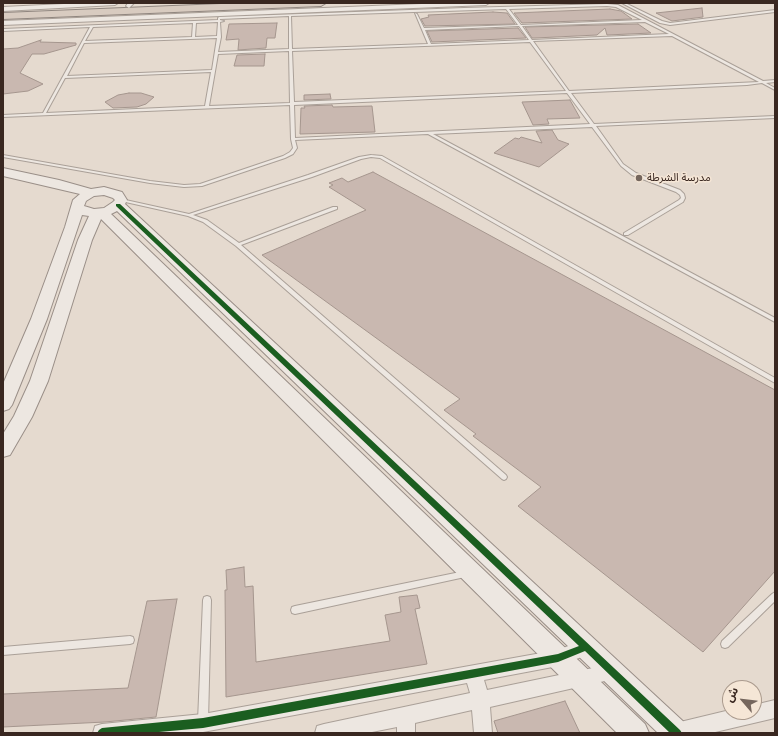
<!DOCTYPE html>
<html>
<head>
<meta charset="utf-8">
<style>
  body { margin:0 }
  #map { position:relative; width:778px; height:736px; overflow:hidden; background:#e5dacf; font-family:"Roboto Serif","Noto Sans Arabic",serif }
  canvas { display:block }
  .frame { position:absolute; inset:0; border:4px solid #392720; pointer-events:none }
  .north { position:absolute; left:722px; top:680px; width:40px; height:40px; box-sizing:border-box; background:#f5e6d6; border:1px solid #aa9a8d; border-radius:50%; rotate:298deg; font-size:11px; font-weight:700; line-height:16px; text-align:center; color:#392720 }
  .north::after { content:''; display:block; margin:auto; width:14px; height:18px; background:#75665d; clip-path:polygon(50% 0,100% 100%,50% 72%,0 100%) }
</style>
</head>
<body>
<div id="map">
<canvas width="778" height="736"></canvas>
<div class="frame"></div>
<div class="north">ش</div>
</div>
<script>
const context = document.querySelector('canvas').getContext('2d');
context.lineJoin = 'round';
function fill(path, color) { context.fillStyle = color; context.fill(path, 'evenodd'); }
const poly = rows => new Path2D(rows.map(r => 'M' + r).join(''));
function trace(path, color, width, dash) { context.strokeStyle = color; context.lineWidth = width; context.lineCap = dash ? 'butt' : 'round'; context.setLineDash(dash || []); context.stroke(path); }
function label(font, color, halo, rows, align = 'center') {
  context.font = font + ' "Roboto Serif","Noto Sans Arabic",serif'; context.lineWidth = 3; context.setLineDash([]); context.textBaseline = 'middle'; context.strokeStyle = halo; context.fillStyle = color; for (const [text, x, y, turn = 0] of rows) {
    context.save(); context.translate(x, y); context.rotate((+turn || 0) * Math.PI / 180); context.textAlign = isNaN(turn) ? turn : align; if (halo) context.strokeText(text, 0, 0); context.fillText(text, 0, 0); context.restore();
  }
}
const building = poly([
  [702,8,703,17,672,21,656,13,702,8],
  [610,9,621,11,632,19,522,23,514,13,610,9],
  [493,12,507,13,515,24,425,26,421,19,429,17,428,15,493,12],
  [277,23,275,38,267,38,266,48,238,50,239,39,226,40,229,24,277,23],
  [638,24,651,33,607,35,605,28,597,35,535,38,532,38,525,27,638,24],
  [518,28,526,38,432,42,427,31,518,28],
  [41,40,40,42,76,43,76,45,44,54,32,54,20,73,43,84,28,91,3,94,3,49,18,48,41,40],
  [265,54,264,66,234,66,237,55,265,54],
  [129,93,141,93,154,97,146,104,137,107,113,108,105,102,118,95,129,93],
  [330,94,331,99,304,100,304,95,330,94],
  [570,100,580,118,547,119,549,124,533,125,522,102,570,100],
  [332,105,333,107,372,106,375,132,300,134,301,108,305,108,304,106,332,105],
  [552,130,558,140,569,144,539,167,494,153,515,138,519,139,521,137,542,143,536,131,552,130],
  [373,172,775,390,775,571,703,652,518,506,541,487,473,436,476,434,444,410,460,399,262,255,366,210,329,187,333,185,329,183,342,178,348,182,373,172],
  [244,567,245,587,253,586,256,662,390,641,385,615,401,612,399,597,417,595,420,608,415,609,427,664,226,697,225,590,227,590,226,570,244,567],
  [177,599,156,717,105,722,3,727,3,694,128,688,147,601,177,599],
  [565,701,580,733,498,733,494,721,565,701]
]);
fill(building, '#c9b8b0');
trace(building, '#a5968e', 1);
const lane = poly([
  [622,3,625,3,662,21,670,23,775,10,775,12,670,25,660,23,622,3],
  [607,4,618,5,763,81,775,80,775,82,766,83,775,88,775,90,762,83,747,85,571,93,594,124,775,116,775,118,596,126,623,164,636,173,680,190,684,194,685,198,683,202,628,235,624,235,624,233,679,200,681,198,680,195,676,192,632,175,621,166,592,127,433,134,775,318,775,322,428,134,295,140,297,148,293,154,285,158,202,186,184,187,150,183,3,157,3,155,150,181,184,185,200,184,283,156,290,152,293,148,291,139,290,105,3,117,3,115,43,113,90,27,3,31,3,29,218,20,218,18,219,17,464,8,607,4],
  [607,6,616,7,642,20,521,25,509,9,607,6],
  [506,9,518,25,424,28,417,14,415,13,428,44,292,49,291,16,506,9],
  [289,16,289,49,218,52,221,37,220,22,224,21,220,20,220,19,289,16],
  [218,22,217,36,195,37,196,23,218,22],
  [645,22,669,34,532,40,522,26,645,22],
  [193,23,192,37,85,41,93,27,193,23],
  [519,26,529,40,431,44,425,30,519,26],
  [672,36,759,82,569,91,533,41,672,36],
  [217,38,212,70,67,76,84,43,217,38],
  [530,42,566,91,294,102,292,51,530,42],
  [289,51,290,103,209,106,218,54,289,51],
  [211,72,205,106,46,113,65,78,211,72],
  [567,93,590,124,295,138,294,105,567,93],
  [371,155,382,156,775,378,775,383,380,158,371,157,361,159,312,177,193,215,207,220,239,243,333,207,337,207,337,209,241,245,506,475,507,477,506,479,504,480,502,479,236,246,203,222,188,216,121,201,119,200,121,199,189,214,308,175,359,157,371,155],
  [465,571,468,572,469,574,468,576,465,577,295,614,292,613,291,610,292,607,295,606,465,571],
  [775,592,775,601,728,647,725,648,722,647,721,644,722,641,772,594,775,592],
  [207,596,210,597,211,600,208,721,206,724,203,726,200,724,198,721,203,600,204,597,207,596],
  [130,636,133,637,134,640,133,643,130,644,3,655,3,647,130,636]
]);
const street = poly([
  [84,3,118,3,115,5,3,11,3,7,84,3],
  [128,3,134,3,129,8,126,6,128,3],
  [446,3,489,3,486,5,3,25,3,21,446,3],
  [586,639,592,641,594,647,592,653,558,666,484,680,487,690,612,664,618,666,621,672,618,678,490,707,492,733,474,733,472,710,415,723,415,733,397,733,397,727,367,733,315,733,317,726,324,724,470,693,467,683,203,732,93,733,95,726,102,724,203,714,558,650,586,639],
  [775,700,775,718,711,733,667,732,669,725,676,723,730,710,730,712,754,712,754,705,775,700]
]);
const secondary = poly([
  [3,168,59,180,91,189,104,187,122,192,127,200,125,204,686,724,690,733,658,733,117,211,111,214,645,724,649,733,617,733,101,219,92,240,48,381,32,417,10,455,3,457,3,434,14,416,30,381,78,240,89,216,82,215,47,319,12,405,9,409,3,411,3,384,31,319,65,227,73,200,80,194,3,176,3,168],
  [104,195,113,198,115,200,113,202,104,208,94,209,84,206,86,201,94,196,104,195]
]);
const highway = poly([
  [245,3,326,3,321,6,3,19,3,13,245,3]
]);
trace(lane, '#aaa098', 2);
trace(street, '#aaa098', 2);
trace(secondary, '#9a8f88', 2);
trace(highway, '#90867f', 2);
fill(lane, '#ede7e1');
fill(street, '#ede7e1');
fill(secondary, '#ede7e1');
fill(highway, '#d8cbc0');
fill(poly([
  [116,204,120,204,680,730,682,733,670,733,585,651,558,662,203,728,148,733,97,733,99,730,102,728,203,718,558,654,579,646,116,206,116,204]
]), '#1b5e20');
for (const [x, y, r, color] of [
  [639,178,4,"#75665d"]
]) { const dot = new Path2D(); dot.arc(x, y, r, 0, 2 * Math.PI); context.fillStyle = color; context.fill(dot); trace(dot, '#f5e6d6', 1.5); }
label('11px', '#392720', '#f5e6d6', [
  ["مدرسة الشرطة",647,178]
], 'left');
</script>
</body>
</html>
